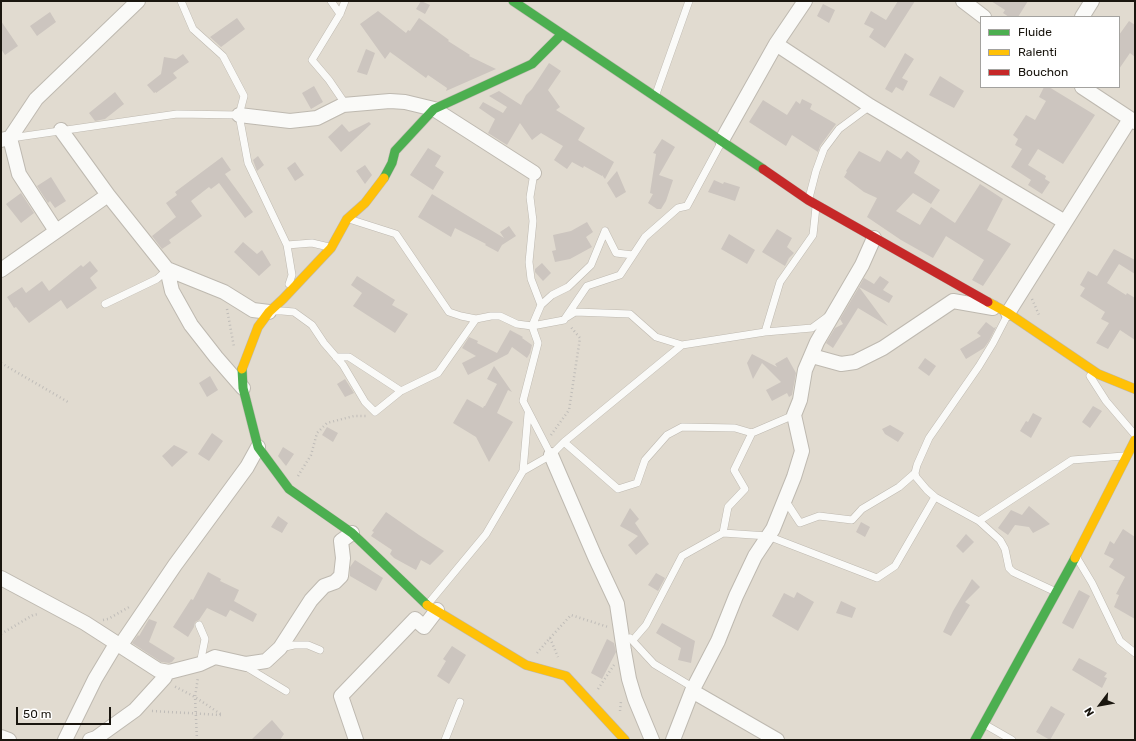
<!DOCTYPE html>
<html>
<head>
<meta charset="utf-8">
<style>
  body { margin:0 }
  #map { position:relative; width:1136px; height:741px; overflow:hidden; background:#e1dbd0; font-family:Rubik,sans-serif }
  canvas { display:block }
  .frame { position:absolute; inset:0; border:2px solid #1a160f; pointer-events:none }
  .legend { position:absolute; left:980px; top:16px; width:140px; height:72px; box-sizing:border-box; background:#fff; border:1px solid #a3a29f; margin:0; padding:5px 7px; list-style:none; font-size:12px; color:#1a160f }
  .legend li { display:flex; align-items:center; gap:8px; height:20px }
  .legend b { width:20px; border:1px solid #a3a29f }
  .north { position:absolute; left:1080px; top:685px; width:40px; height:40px; -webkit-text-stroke:3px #fff; paint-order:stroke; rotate:238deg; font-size:11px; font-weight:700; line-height:16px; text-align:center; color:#1a160f }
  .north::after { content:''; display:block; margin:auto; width:14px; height:18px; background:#1a160f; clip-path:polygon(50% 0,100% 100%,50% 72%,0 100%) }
  .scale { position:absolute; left:16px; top:707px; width:95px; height:18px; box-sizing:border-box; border:2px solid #1a160f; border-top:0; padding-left:5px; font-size:12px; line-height:14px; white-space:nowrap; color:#1a160f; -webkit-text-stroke:3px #fff; paint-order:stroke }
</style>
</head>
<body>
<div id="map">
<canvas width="1136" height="741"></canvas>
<div class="frame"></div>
<ul class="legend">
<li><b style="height:5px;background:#4caf50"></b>Fluide</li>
<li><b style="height:5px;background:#ffc107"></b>Ralenti</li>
<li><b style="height:5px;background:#c62828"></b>Bouchon</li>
</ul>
<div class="north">N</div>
<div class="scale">50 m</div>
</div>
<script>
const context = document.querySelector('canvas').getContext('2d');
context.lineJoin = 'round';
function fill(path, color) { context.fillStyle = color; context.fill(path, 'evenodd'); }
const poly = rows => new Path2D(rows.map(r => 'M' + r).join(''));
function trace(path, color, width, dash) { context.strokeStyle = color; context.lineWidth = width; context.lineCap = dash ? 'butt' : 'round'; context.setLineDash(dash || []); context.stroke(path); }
fill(poly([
  [421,1,430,5,425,14,416,9],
  [898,1,915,1,885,48,869,37,874,29,864,24,871,11,886,20],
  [991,1,1028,1,1018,17,1009,17,1003,13,1005,10],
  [823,4,835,10,829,23,817,16],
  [378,11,406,33,408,30,410,31,419,18,449,40,448,41,470,55,469,56,496,69,446,91,447,88,428,75,426,78,390,52,385,59,360,24],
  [50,12,56,22,37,36,30,26],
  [237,18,245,29,221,47,210,37],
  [1,21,18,46,5,55,1,49],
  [1129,21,1135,25,1135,57,1130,53,1119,69,1119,35],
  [366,49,375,53,367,75,357,72],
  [905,53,914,59,902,78,908,81,903,91,896,87,892,93,885,89],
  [183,54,189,62,173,73,177,78,156,93,156,92,154,93,147,85,161,74,164,57,176,59],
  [549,63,561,71,548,90,560,107,556,110,585,128,578,140,614,162,605,179,602,175,602,176,584,166,583,168,572,162,567,169,554,160,563,146,541,133,532,140,520,123,507,145,488,133,495,119,479,108,483,102,503,113,507,107,489,96,499,91,521,105,526,95,532,89],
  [940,76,964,91,954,108,929,95],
  [314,86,323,102,311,109,302,93],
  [1044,87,1049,87,1095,115,1063,164,1038,149,1028,165,1046,176,1045,179,1050,182,1042,194,1028,185,1031,180,1011,167,1022,149,1015,145,1018,139,1013,135,1026,115,1035,120,1046,101,1039,97],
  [115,92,124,104,105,119,95,121,89,113],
  [802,99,812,104,810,109,836,124,820,146,818,152,792,135,786,146,749,122,763,100,787,115,796,101,800,104],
  [369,122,371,124,341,152,328,137,342,124,349,132],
  [662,139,675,147,659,175,673,180,666,201,661,209,657,209,648,203,653,194,650,193,656,154,653,153],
  [428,148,441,156,435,166,444,172,433,190,410,175],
  [887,150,901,159,907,151,920,161,914,173,940,190,931,204,913,193,896,211,920,225,931,207,955,223,980,184,1003,199,987,230,1011,244,983,286,972,280,984,260,946,236,933,258,901,240,867,217,877,198,864,192,844,177,847,172,846,171,859,151,880,162],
  [258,156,264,165,257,171,253,160],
  [222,157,231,170,225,174,253,212,245,218,219,183,211,189,209,187,191,201,202,216,169,240,171,243,162,249,152,236,176,217,166,203,177,195,175,192],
  [295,162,304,175,295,181,287,168],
  [365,165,372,175,365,184,356,171],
  [617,171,626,192,616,198,607,183],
  [51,177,66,201,55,208,50,201,48,203,37,186],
  [714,180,723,184,724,182,740,187,735,201,708,192],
  [21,193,34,213,21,223,6,204],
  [432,194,504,238,500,232,509,226,516,236,502,245,498,252,485,245,486,244,455,228,451,237,418,217],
  [587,222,593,232,586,237,592,247,570,259,555,262,552,251,556,250,553,235,571,231],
  [777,229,792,238,787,247,794,253,789,258,785,266,762,252],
  [729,234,755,250,747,264,721,249],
  [243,242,257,254,262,250,271,265,259,276,234,252],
  [1114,249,1135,260,1135,274,1119,264,1107,283,1126,295,1127,293,1135,298,1135,340,1120,330,1108,349,1096,343,1109,323,1101,319,1105,312,1080,296,1085,288,1080,285,1088,271,1097,276],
  [90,261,98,271,90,278,97,288,67,309,61,300,29,323,16,307,14,308,7,297,22,287,26,293,42,281,49,291,81,265,83,267],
  [542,263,551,273,543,281,535,272,535,269],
  [357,276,395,300,392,305,408,314,395,333,353,306,362,293,351,285],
  [880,276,889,282,883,290,893,296,889,303,859,287,864,278,874,284],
  [859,287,888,326,858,308,833,348,826,343,835,328,843,324,840,319],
  [986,322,994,328,996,327,989,341,984,348,966,359,960,349,981,336,977,333],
  [510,330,523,337,522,338,532,345,530,353,527,358,512,347,508,354,468,375,462,363,476,356,462,348,469,337,478,341,477,343,497,353],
  [752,354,777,367,775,364,787,357,796,373,792,395,789,397,787,393,772,401,766,390,781,382,762,363,753,379,747,363],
  [925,358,936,366,929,376,918,368],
  [494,366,512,392,508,390,497,413,513,422,489,462,476,437,453,423,467,399,483,408,484,406,485,406,497,384,487,379],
  [210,376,218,390,207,397,199,383],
  [345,379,354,393,345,397,337,384],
  [1093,406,1102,411,1090,428,1082,422],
  [1033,413,1042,418,1031,438,1020,431,1026,421,1028,422],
  [890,425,904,433,898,442,885,434,882,429],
  [327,427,338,433,333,442,322,435],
  [212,433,223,441,209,461,198,454],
  [174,445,188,452,172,467,162,456],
  [283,447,294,454,286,466,278,456],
  [1029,506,1050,524,1033,533,1029,527,1015,525,1008,535,998,528,1011,510,1022,515],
  [630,508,639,519,635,523,649,544,636,555,628,545,638,536,620,526],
  [386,512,419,535,444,551,430,565,421,560,416,570,394,558,390,554,392,550,371,536,374,532,372,531],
  [278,516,288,523,282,533,271,527],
  [861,522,870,527,865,537,856,532],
  [1123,529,1135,537,1135,619,1114,607,1119,595,1116,594,1125,577,1109,567,1114,559,1104,554,1110,541,1114,544],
  [966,534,974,542,963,553,956,546],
  [355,560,383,578,376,591,350,576,350,567],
  [208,572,221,579,220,581,239,590,234,601,257,614,253,622,230,610,226,617,207,608,199,620,195,622,194,627,188,637,173,627,191,599,193,600],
  [656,573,665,578,658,591,648,585],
  [972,579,980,587,965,602,970,605,951,636,943,632,953,611],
  [1079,590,1090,596,1073,629,1062,623],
  [797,592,814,602,798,631,772,616,784,593,794,598],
  [841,601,856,608,852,618,836,613],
  [149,619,157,622,149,642,175,658,172,662,169,663,161,662,132,643,138,635,139,636],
  [662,623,695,641,691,663,678,660,681,648,656,633],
  [607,639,614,643,616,652,602,679,591,673],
  [452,646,466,655,449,684,437,676,446,661,443,659],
  [1079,658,1107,673,1104,677,1107,678,1102,688,1072,670],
  [1051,706,1065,714,1050,740,1036,732],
  [272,720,284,734,280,740,251,740]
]), '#ccc5bf');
const lane = poly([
  [181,1,193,29,223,56,244,96,239,115,248,163,287,245,292,275,289,284],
  [331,1,340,14],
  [345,1,340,14,312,60,329,80,346,105],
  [656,94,689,1],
  [11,138,177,114,239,115],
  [809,198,816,171,824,149,839,129,870,106],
  [349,219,396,234,449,312,461,316,476,319],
  [605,231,616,253,633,255],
  [287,245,312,243,329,247],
  [105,304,157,279,167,270],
  [541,305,552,295,568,287,591,265,605,231],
  [275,311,282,311,294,312,312,325,324,343,343,365,365,402,375,412,401,391,438,373,476,319,491,316,500,316,517,324,532,326,541,305,531,279,529,262,533,221,530,197,534,173],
  [567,317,575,312,630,314,656,337,682,345],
  [765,332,780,282,813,235,816,207],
  [336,357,349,357,401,391],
  [1090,376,1106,401,1135,435],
  [564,442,618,489,637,483,645,460,667,435,682,427,735,428,752,433,794,415],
  [551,455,523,401,538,343,532,326,564,320,587,286,620,275,645,237,678,208,687,206,722,141],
  [523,471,528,414],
  [915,473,916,477,927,490,935,497],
  [785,500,800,523,819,516,852,520,862,509,899,487,915,473,917,465,929,438,979,366,993,343,1008,314],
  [979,521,1072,460,1124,456],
  [723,533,728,507,745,489,734,470,752,433],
  [1077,558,1092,583,1120,641,1135,653],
  [428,604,486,534,523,471,551,455,564,442,682,345,765,332,812,328,827,317],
  [199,625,205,639,200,664],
  [630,638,654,664,694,688],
  [633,640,646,625,682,556,723,533,768,536,877,578,895,566,935,497,979,521,1000,540,1005,549,1009,568,1013,572,1056,592],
  [281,648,294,645,308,645,320,650],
  [243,665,286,691],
  [984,724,1012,740],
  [445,740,460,702]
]);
const street = poly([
  [963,1,984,17],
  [1082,17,1092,1],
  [776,44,870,106,1065,222],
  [1082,87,1135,122],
  [239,115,290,121,317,118,343,105,390,101,405,102,434,109,534,173],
  [61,130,108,195,167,269,172,291,191,325,216,357,243,388],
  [10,138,19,174,56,231],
  [1,140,10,138,36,99,138,1],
  [722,140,776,44,805,1],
  [167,269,224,292,253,310,269,312],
  [1,270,108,195],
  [1008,313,1130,119],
  [812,356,841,364,855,362,883,348,953,301,993,308],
  [551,455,595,557,617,604,624,651,629,679,635,699,652,740],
  [1,578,85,623,158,670,169,672,200,664,215,657,246,664,266,661,280,648,311,600,324,586,335,582,341,576,343,558,341,541,352,533],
  [120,646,175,565,247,467,258,447],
  [692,691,777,740],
  [1,737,9,740],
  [65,740,95,679,116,644],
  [90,740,96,738,135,710,165,677],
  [356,740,341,696,415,619,424,627,437,610],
  [673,740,692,691,718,641,736,596,755,556,773,529,794,477,802,451,794,415,800,400,805,370,817,342,862,265,874,238]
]);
const fast = poly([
  [513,1,763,169],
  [384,178,392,163,395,151,434,109,532,64,562,34],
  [242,369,243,388,258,447,289,489,352,533,427,605],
  [975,740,1075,558]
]);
const slow = poly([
  [988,302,1008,313,1098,374,1135,389],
  [242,369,258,327,269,312,283,299,331,248,347,219,365,203,384,178],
  [1075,558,1135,440],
  [427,605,526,665,566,676,625,740]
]);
const jam = poly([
  [763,169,808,200,988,302]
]);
trace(lane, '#beb9b0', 8);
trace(street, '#beb9b0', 16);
trace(fast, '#beb9b0', 10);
trace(slow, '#beb9b0', 10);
trace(jam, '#beb9b0', 10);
trace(poly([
  [1032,299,1039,315],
  [227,309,234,347],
  [1,363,68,402],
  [551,435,569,410,580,338,570,326],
  [298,476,311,455,317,433,327,423,354,416,367,416],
  [103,620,108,619,131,606],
  [1,634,33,615,39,614],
  [550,638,571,615,608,627],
  [537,653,550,638,558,657],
  [598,689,614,665],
  [152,711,222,715,195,697,174,686],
  [620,711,621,701],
  [197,740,195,697,198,677]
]), '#bfbcb8', 2.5, [1, 3]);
trace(lane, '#fafaf8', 7);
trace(street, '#fafaf8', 14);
trace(fast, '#4caf50', 9);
trace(slow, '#ffc107', 9);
trace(jam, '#c62828', 9);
</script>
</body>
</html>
